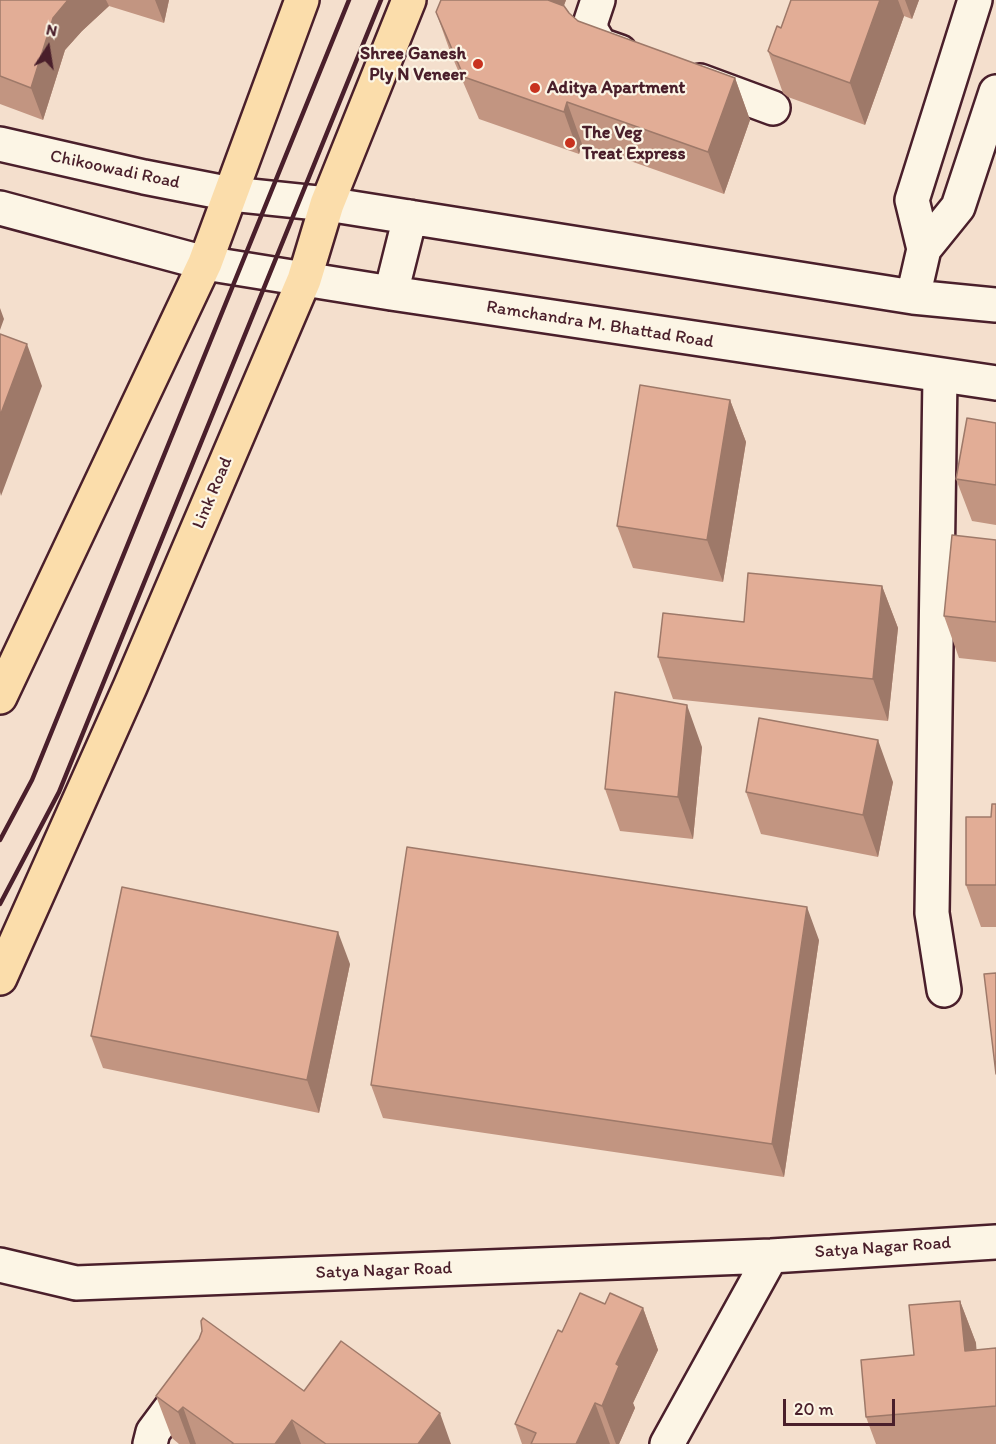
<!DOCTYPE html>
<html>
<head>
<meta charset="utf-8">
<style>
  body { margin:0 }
  #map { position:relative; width:996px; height:1444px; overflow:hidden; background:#f4dfcd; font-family:Itim,sans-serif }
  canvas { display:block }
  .north { position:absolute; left:18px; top:18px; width:60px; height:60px; -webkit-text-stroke:4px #fcf5e5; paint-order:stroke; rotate:12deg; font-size:16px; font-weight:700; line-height:24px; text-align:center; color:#4a1f2b }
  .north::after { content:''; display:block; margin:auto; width:21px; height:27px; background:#4a1f2b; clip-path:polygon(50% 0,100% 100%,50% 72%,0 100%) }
  .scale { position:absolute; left:783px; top:1399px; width:112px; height:27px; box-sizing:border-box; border:3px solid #4a1f2b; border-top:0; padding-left:8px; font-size:18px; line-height:21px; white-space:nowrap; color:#4a1f2b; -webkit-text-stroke:4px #fcf5e5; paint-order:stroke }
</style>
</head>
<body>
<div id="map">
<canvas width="996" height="1444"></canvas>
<div class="north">N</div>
<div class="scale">20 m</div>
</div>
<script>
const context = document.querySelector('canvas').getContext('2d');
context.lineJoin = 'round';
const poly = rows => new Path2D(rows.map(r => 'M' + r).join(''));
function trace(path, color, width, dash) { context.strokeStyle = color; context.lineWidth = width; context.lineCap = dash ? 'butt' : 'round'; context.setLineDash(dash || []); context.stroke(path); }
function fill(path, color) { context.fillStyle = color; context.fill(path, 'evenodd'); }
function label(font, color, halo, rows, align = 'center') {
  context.font = font + ' Itim,sans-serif'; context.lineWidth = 4.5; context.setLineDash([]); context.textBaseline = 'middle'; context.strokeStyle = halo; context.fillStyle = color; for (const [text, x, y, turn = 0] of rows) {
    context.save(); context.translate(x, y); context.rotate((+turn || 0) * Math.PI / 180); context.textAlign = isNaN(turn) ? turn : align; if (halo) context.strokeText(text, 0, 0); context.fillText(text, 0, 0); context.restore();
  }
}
const street = poly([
  [598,0,591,21,591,30,600,45,620,52],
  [700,81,773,108],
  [940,376,932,913,944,990],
  [150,1444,153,1432,191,1381]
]);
const secondary = poly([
  [0,144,144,177,231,194,327,204,913,297,996,305],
  [0,208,205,263,391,293,996,383],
  [924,249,912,200,975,0],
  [391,293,410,217],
  [913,297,924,249,958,207,996,92],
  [0,1265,76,1283,771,1256,996,1242],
  [667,1444,771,1256]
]);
const primary = poly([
  [0,697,205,263,302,0],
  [0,978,130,687,304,280,327,204,409,0]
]);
trace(street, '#4a1f2b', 38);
trace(secondary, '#4a1f2b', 38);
trace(primary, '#4a1f2b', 38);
trace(street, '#fcf5e5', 33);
trace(secondary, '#fcf5e5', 33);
trace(primary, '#fbddab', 33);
trace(poly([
  [0,840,32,780,349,0],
  [0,904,59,792,381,0]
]), '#4a1f2b', 4.5);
fill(poly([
  [0,0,169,0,164,23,109,6,82,31,65,50,43,120,0,104],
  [441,0,566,0,564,5,569,13,578,21,735,78,750,120,724,194,582,144,579,154,479,119,451,54,436,12],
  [791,0,919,0,912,19,904,16,865,125,788,97,783,93,768,51,781,28],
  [730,400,746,442,723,582,633,568,617,526],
  [996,423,996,525,972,521,956,479],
  [996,540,996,662,959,658,944,616],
  [882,586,898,628,888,721,673,699,658,657,744,622],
  [702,747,693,839,620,831,605,789],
  [893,782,878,857,761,834,746,792],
  [996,804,996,927,981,927,966,885],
  [819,940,784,1177,383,1118,371,1085],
  [350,964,319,1113,103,1068,91,1036],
  [960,1301,976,1343,976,1350,996,1348,996,1444,876,1444,866,1417,914,1355],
  [605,1304,643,1308,658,1350,633,1403,635,1408,619,1444,522,1444,515,1424,562,1332],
  [304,1391,451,1444,179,1444,172,1438,156,1396]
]), '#c29581');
fill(poly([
  [68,0,106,0,109,6,82,31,65,50,43,120,31,88,53,18],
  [155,0,169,0,164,23],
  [538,0,566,0,552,38],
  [880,0,898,0,904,16,865,125,850,83],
  [905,0,919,0,912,19],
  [735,78,750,120,724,194,708,152],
  [567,102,582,144,579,154,564,112],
  [0,308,4,319,0,330],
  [27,344,42,386,1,496,0,492,0,416],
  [730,400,746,442,723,582,707,540],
  [882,586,898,628,888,721,873,679],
  [687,705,702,747,693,839,678,797],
  [878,740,893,782,878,857,863,815],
  [807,907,819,940,784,1177,772,1144],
  [338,932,350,964,319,1113,307,1080],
  [960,1301,976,1343,980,1393,965,1351],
  [643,1308,658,1350,633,1403,635,1408,619,1444,616,1444,602,1406,616,1364],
  [595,1403,610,1444,576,1444],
  [183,1407,196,1444,190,1444,178,1412],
  [440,1413,451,1444,418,1444],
  [292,1420,301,1444,275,1444]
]), '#9e7969');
const building = poly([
  [0,0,68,0,53,18,31,88,0,76,0,0],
  [441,0,548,0,564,6,569,13,578,21,735,78,708,152,567,102,564,112,464,77,436,12,441,0],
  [791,0,880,0,850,83,773,55,768,51,777,26,781,28,791,0],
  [0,334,27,344,0,416,0,334],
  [640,385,730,400,707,540,617,526,640,385],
  [967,418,996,423,996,485,956,479,967,418],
  [952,535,996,540,996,622,944,616,952,535],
  [748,573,882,586,873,679,658,657,663,613,744,622,748,573],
  [615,692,687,705,678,797,605,789,615,692],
  [759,718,878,740,863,815,746,792,759,718],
  [992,804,996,804,996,885,966,885,966,817,991,817,992,804],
  [407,847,807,907,772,1144,371,1085,407,847],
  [122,887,338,932,307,1080,91,1036,122,887],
  [996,973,996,1074,984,974,996,973],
  [580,1293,605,1304,610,1293,643,1308,616,1364,619,1366,602,1406,595,1403,576,1444,531,1444,536,1433,515,1424,558,1330,562,1332,580,1293],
  [960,1301,965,1351,996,1348,996,1406,866,1417,861,1360,914,1355,909,1305,960,1301],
  [203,1318,304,1391,341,1341,440,1413,418,1444,326,1444,292,1420,275,1444,232,1444,233,1443,183,1407,178,1412,156,1396,199,1339,202,1331,201,1321,203,1318]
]);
fill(building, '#e2ad96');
trace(building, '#9e7969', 1.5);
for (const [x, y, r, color] of [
  [478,64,6,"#c8321e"],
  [535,88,6,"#c8321e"],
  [570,143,6,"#c8321e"]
]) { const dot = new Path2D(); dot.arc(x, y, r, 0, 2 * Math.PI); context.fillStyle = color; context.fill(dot); trace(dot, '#fcf5e5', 2); }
label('bold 18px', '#4a1f2b', '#fcf5e5', [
  ["Shree Ganesh",466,54,"right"],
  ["Ply N Veneer",466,75,"right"],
  ["Aditya Apartment",547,88],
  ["The Veg",582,133],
  ["Treat Express",582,154]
], 'left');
label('18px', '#4a1f2b', '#fcf5e5', [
  ["Chikoowadi Road",115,170,12],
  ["Ramchandra M. Bhattad Road",600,325,9],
  ["Link Road",213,493,-67],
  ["Satya Nagar Road",883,1248,-4],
  ["Satya Nagar Road",384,1271,-2]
]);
</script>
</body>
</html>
